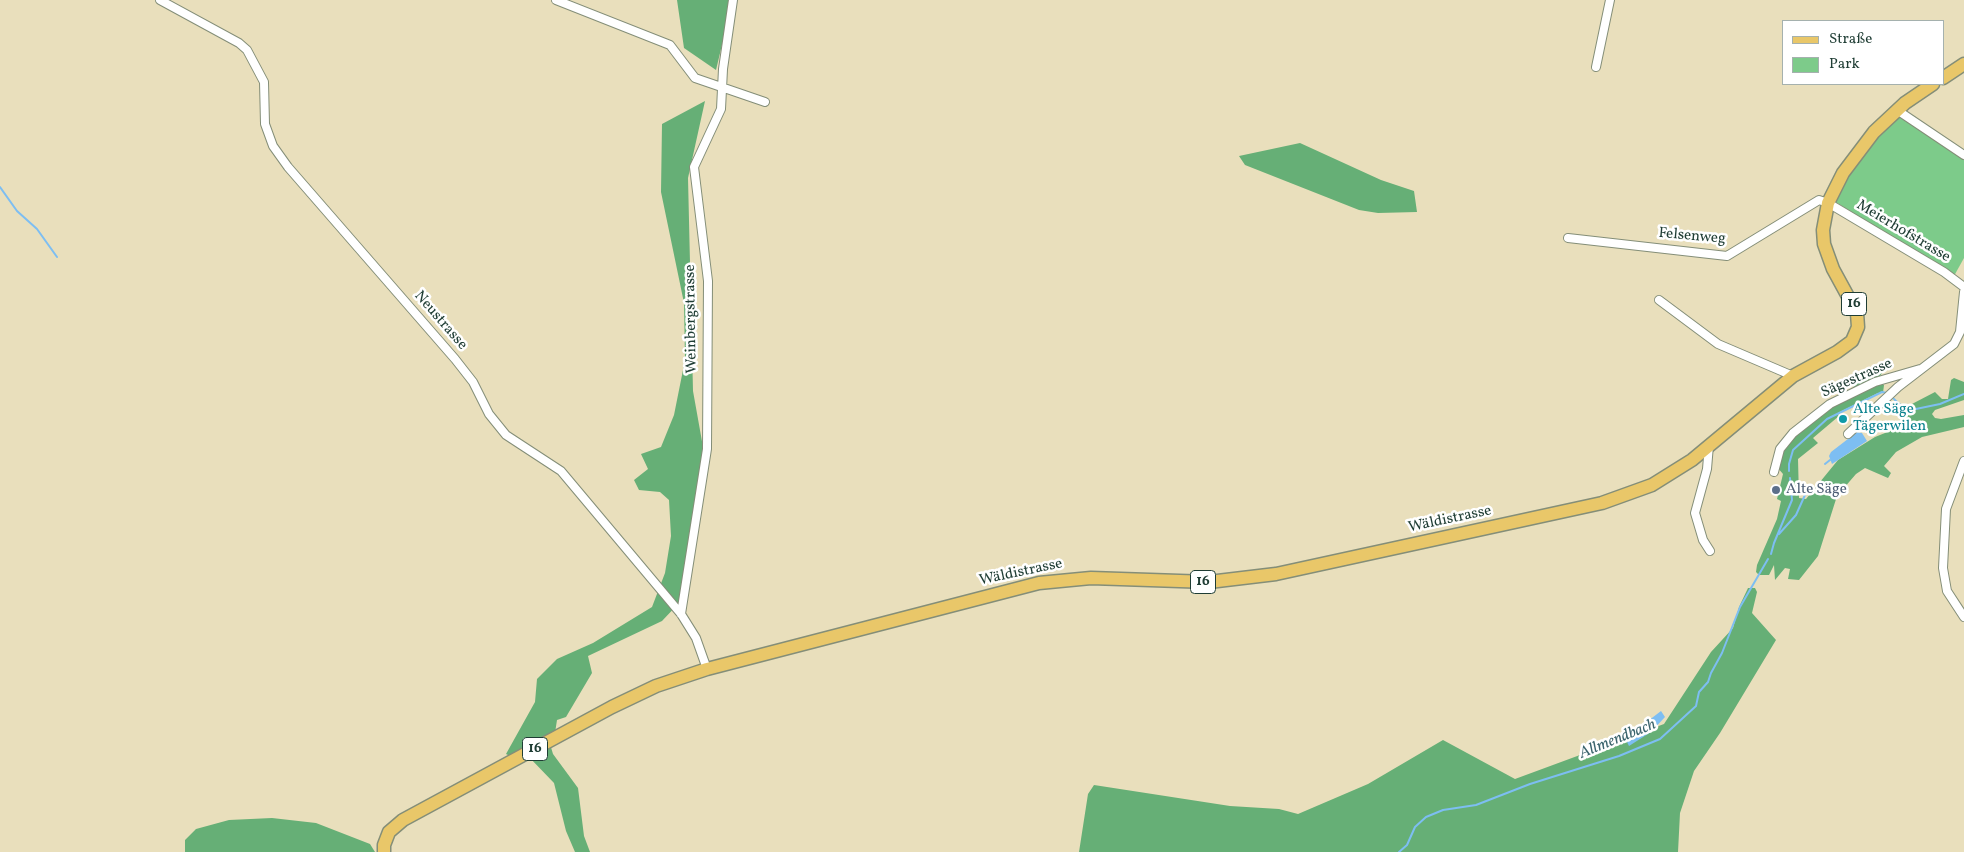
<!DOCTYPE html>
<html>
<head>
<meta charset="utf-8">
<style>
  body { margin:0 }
  #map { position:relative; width:1964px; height:852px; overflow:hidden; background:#e9dfbc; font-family:Vollkorn,serif }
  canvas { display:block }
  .legend { position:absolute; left:1782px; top:20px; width:162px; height:65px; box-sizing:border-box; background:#fff; border:1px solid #a5b1ae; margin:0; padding:6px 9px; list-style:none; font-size:15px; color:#1f3d34 }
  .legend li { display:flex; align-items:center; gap:10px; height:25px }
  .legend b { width:25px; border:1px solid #a5b1ae }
</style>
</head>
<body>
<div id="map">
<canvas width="1964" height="852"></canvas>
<ul class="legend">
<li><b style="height:6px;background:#e9c769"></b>Straße</li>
<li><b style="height:14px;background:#7dcb8a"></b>Park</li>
</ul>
</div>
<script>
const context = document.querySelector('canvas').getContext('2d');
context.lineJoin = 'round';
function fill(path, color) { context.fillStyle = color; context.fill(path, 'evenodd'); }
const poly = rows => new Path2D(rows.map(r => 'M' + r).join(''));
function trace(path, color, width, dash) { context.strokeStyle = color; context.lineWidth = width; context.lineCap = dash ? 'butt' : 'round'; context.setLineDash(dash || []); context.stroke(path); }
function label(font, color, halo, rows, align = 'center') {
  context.font = font + ' Vollkorn,serif'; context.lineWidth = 5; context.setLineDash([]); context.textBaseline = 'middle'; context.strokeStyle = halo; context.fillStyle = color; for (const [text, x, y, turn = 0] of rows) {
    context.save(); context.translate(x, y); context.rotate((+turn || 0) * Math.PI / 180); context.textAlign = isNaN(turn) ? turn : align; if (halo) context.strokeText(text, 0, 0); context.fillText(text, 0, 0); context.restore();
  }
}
fill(poly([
  [1899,117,1964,158,1964,258,1954,276,1834,201,1844,180,1870,144]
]), '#7dcb8a');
fill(poly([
  [677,0,730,0,730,11,716,70,684,48],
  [705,101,688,178,693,391,703,447,680,602,662,621,588,656,592,673,566,717,557,720,555,733,510,756,506,754,535,702,537,679,557,659,593,643,652,607,665,573,671,536,669,500,660,492,639,490,634,480,648,469,641,454,661,447,674,415,685,360,684,303,661,192,662,124],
  [1300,143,1381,180,1414,191,1417,212,1378,213,1359,210,1245,165,1239,156],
  [1887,361,1888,365,1877,380,1884,385,1883,393,1878,393,1838,413,1839,416,1813,438,1818,443,1798,459,1799,498,1806,499,1838,460,1875,437,1895,429,1903,420,1901,407,1910,405,1935,392,1942,399,1948,399,1951,380,1954,378,1964,382,1964,400,1935,410,1932,414,1935,418,1941,419,1964,415,1964,427,1922,437,1896,452,1884,466,1891,473,1888,478,1865,468,1856,474,1837,496,1818,556,1799,580,1788,579,1790,569,1785,568,1775,580,1774,565,1769,575,1759,575,1756,572,1757,565,1777,519,1781,501,1777,499,1783,474,1777,467,1783,451,1794,435,1850,391,1860,379],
  [1748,588,1755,588,1757,592,1752,613,1776,640,1720,733,1694,771,1680,813,1678,852,1079,852,1088,794,1094,785,1230,806,1279,809,1298,814,1368,784,1443,740,1515,779,1664,724,1711,652,1733,628,1739,607],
  [550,744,553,754,578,788,584,836,590,852,575,852,566,831,554,783,528,756],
  [272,818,316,823,370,844,375,852,185,852,185,840,196,829,229,820]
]), '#66af76');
fill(poly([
  [1857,432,1862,433,1867,441,1832,464,1829,456,1831,452],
  [1661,711,1665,717,1651,732,1629,746,1627,742,1631,734]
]), '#7dbef2');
trace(poly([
  [0,187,17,211,37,229,57,257],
  [1891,396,1899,404,1911,410,1940,404,1964,394],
  [1825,464,1830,460],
  [1789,471,1789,464,1793,450,1827,419,1882,392,1887,393],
  [1779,534,1796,515,1809,486],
  [1771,554,1774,543,1792,500,1790,478],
  [1399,852,1407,845,1415,827,1426,817,1443,810,1476,805,1530,784,1619,756,1660,739,1696,706,1699,692,1708,682,1711,673,1722,653,1740,607,1768,559]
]), '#7dbef2', 2);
const street = poly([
  [160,0,239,43,247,50,264,82,265,124,273,146,288,167,455,359,473,382,489,414,506,435,561,471,681,614,696,638,707,669],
  [556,0,670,45,695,78,765,102],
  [1596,67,1610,0],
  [1897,110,1964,155],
  [1568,238,1727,256,1819,200,1828,203,1944,272,1964,287],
  [1659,300,1718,344,1793,376],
  [1848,434,1898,387,1954,344,1960,332,1964,292],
  [1709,445,1707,469,1695,513,1703,540,1710,551],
  [1964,461,1946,509,1943,568,1947,591,1964,617],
  [1774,472,1780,449,1793,433,1830,404,1875,382,1920,369],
  [681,614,707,449,708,281,694,167,721,109,723,69,733,0]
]);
const primary = poly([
  [1943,78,1964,64],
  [384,852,384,845,389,832,403,820,612,707,656,686,707,669,1039,583,1091,578,1209,582,1276,574,1602,503,1652,485,1692,460,1793,376,1837,352,1852,341,1858,327,1857,313,1833,269,1824,244,1823,230,1828,203,1843,173,1874,132,1905,103,1933,84]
]);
trace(street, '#848e78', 10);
trace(primary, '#848e78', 15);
trace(street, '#fff', 8);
trace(primary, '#e9c769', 12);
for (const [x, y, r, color] of [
  [1843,419,5,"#0f9aa8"],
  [1776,490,5,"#5c6f8a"]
]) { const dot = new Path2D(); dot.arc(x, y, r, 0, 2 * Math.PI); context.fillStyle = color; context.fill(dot); trace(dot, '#fff', 2); }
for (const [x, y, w] of [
  [1854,304,25],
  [1203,582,25],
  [535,749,25]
]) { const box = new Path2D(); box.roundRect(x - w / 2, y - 11.5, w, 23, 4); context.fillStyle = '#fff'; context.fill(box); trace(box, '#1f3d34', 1); }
label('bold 14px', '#1f3d34', null, [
  ["16",1854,304],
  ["16",1203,582],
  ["16",535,749]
]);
label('15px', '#1f3d34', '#fff', [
  ["Meierhofstrasse",1903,232,31],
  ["Felsenweg",1692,237,5],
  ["Weinbergstrasse",692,319,-91],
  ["Neustrasse",440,321,49],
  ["Sägestrasse",1857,379,-24],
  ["Wäldistrasse",1450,520,-12],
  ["Wäldistrasse",1021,573,-12]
]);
label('15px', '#0d838f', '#fff', [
  ["Alte Säge",1853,410],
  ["Tägerwilen",1853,427]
], 'left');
label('15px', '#4e5e75', '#fff', [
  ["Alte Säge",1786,490]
], 'left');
label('italic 16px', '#3b646d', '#fff', [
  ["Allmendbach",1618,740,-22]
]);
</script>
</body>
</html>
